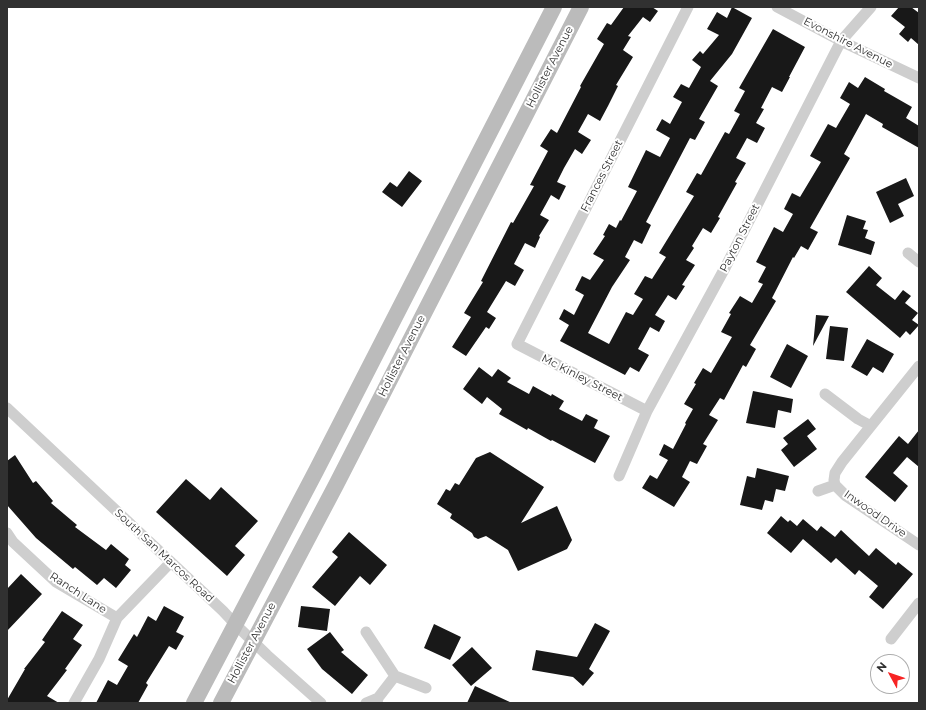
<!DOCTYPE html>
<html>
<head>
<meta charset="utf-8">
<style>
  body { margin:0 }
  #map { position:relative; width:926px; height:710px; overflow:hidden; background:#fff; font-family:Montserrat,sans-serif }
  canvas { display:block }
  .frame { position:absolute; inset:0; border:8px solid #313131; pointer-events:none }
  .north { position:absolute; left:870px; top:654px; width:40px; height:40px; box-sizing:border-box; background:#fff; border:1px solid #adadad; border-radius:50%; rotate:310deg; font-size:11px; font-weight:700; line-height:16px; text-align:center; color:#313131 }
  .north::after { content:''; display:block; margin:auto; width:14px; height:18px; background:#f72424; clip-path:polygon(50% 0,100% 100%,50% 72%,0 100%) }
</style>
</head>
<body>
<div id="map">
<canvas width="926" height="710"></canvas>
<div class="frame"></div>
<div class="north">N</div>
</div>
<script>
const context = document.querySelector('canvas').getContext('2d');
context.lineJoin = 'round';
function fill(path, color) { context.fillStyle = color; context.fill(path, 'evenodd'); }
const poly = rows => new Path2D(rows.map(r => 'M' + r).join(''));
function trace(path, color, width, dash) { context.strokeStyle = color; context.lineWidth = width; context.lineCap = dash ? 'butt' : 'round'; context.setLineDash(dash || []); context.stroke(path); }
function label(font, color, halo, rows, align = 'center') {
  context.font = font + ' Montserrat,sans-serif'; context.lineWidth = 4; context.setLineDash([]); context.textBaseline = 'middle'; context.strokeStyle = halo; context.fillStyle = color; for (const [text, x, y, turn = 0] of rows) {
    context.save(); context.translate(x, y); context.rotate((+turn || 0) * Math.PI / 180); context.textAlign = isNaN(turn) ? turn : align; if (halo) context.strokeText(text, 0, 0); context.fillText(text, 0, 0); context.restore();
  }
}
fill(poly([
  [624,7,652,7,658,11,650,22,643,17,628,36,631,37,623,50,633,57,616,85,618,86,608,106,600,121,588,114,578,132,591,140,582,154,575,149,564,168,557,182,566,186,559,200,551,195,540,215,549,220,539,236,540,237,535,248,525,243,514,264,524,270,515,286,506,281,487,312,496,318,489,329,486,327,466,356,452,347,471,317,464,313,483,282,481,281,511,222,513,223,534,186,530,185,548,151,540,146,551,129,557,133,581,87,580,86,604,44,597,39,607,23,611,25],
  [732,7,752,18,732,54,710,81,718,86,699,119,705,122,695,140,690,138,646,222,651,225,642,244,634,240,625,257,630,260,612,287,588,333,609,344,626,312,633,315,643,299,634,294,645,276,652,279,666,257,659,253,694,196,686,192,697,173,701,175,725,132,729,134,740,114,734,111,745,91,739,88,773,29,805,47,789,77,790,77,782,92,772,87,761,108,764,109,756,123,765,128,757,143,747,138,736,158,746,163,735,182,737,183,718,217,720,218,711,233,703,228,692,246,694,248,686,260,695,265,682,285,685,286,676,300,668,295,655,315,665,321,659,332,650,327,638,349,649,355,639,372,630,367,625,375,560,341,569,325,559,319,564,309,574,315,584,295,575,290,582,276,590,280,604,260,593,254,605,236,603,235,609,224,616,228,620,220,621,221,637,191,628,187,646,150,660,157,670,138,656,130,662,119,670,124,682,102,673,97,681,84,689,88,701,67,692,60,700,51,703,54,719,35,707,29,717,12,727,18],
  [899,7,911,7,919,13,919,45,911,38,908,42,899,34,905,27,891,16],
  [865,77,885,89,884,91,912,107,906,118,919,126,919,148,882,127,883,124,866,114,844,154,850,158,810,228,818,232,808,250,801,246,794,258,793,257,772,298,776,301,750,345,756,349,746,367,743,365,724,400,720,398,709,415,718,420,703,444,707,446,697,464,690,461,682,477,690,482,674,507,642,488,650,475,657,479,668,460,659,455,664,444,673,449,686,424,685,423,693,409,684,404,696,384,694,383,703,368,711,373,732,337,721,332,731,314,729,313,740,296,752,303,763,284,758,282,766,267,756,262,774,227,783,232,793,214,784,209,792,193,800,197,821,162,810,156,828,124,836,128,850,104,840,98,849,82,858,88],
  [409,171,422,181,402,207,382,192,390,182,397,187],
  [906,178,914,196,898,204,904,216,890,223,876,192],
  [847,215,866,221,863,229,868,230,865,238,875,242,871,255,838,245],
  [869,266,882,278,876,285,895,300,903,290,911,296,905,303,918,313,912,320,919,325,910,335,906,331,900,338,846,292],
  [816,315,829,316,813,346],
  [830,326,848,328,844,361,826,359],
  [867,339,894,354,883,373,873,367,867,376,851,367],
  [787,344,808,356,791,388,770,377],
  [479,367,492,377,498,369,511,378,507,382,529,394,533,386,551,396,552,394,564,401,559,409,582,421,586,414,598,420,594,428,610,436,595,463,552,440,551,441,528,428,527,430,499,414,502,409,487,397,482,404,463,389],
  [753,391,793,399,791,413,778,410,775,428,746,423],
  [808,419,816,429,807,436,817,449,794,467,781,450,788,444,783,438],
  [919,430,919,467,907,457,893,473,908,486,895,502,865,477,899,436,908,444],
  [490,452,544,487,521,523,557,506,572,540,567,549,518,571,508,550,486,536,478,539,474,537,472,533,450,518,452,514,437,504,446,489,450,491,455,483,459,485,476,458],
  [15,455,33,483,36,481,53,501,51,503,77,525,75,527,106,550,111,544,129,559,125,565,131,570,116,588,104,578,97,585,75,567,73,569,36,538,7,505,7,461],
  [757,468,789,476,785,491,776,489,773,502,765,500,762,510,740,505,747,476,755,478],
  [186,479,210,500,221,487,258,521,235,546,245,555,227,576,156,512],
  [781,516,788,522,790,520,797,526,803,519,817,531,821,526,835,537,841,530,869,556,876,548,896,565,898,562,913,574,883,609,869,597,878,586,859,570,855,575,836,558,831,563,803,539,791,553,767,533],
  [349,532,387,565,370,585,360,576,335,606,312,587,338,557,332,552],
  [21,574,42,594,7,631,7,589],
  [164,606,184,617,176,632,184,636,176,650,169,646,146,683,148,685,138,703,96,703,108,680,117,685,128,666,118,660,134,634,137,637,148,616,156,621],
  [301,606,330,609,327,631,298,627],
  [62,611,83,625,73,639,82,645,65,669,67,670,47,696,59,703,7,703,7,700,25,669,24,669,45,642,42,640],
  [595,623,610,631,589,669,594,673,583,686,573,677,532,670,536,650,577,657],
  [434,624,461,637,450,660,424,648],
  [330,632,344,650,341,652,368,675,352,694,322,669,307,649],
  [472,647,492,668,471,686,452,665],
  [475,686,512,703,467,703]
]), '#181818');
trace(poly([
  [777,7,841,41,919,78],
  [908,253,919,262],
  [919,366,842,462,835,473,834,480,835,485,846,496,919,545],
  [825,394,858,419,871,426],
  [7,408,223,611,236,625,267,655,321,703],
  [647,411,517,344,688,7],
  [619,476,647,411,726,266,841,41,871,7],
  [818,491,835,485],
  [7,533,13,542,56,582,117,618],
  [366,632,395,676],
  [891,639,919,603],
  [378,698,395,676,426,688],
  [74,703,99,659,117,618,171,562],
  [366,703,378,698,377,703]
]), '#cecece', 11);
trace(poly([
  [194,703,316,471,554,7],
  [221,703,336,485,581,7]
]), '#bbb', 16);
label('11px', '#313131', '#fff', [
  ["Evonshire Avenue",848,43,27],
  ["Hollister Avenue",550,67,-63],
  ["Frances Street",602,176,-63],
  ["Payton Street",740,238,-63],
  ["Hollister Avenue",402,356,-63],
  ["Mc Kinley Street",582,378,27],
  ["Inwood Drive",875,514,35],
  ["South San Marcos Road",164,556,43],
  ["Ranch Lane",78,593,33],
  ["Hollister Avenue",252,643,-62]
]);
</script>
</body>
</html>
